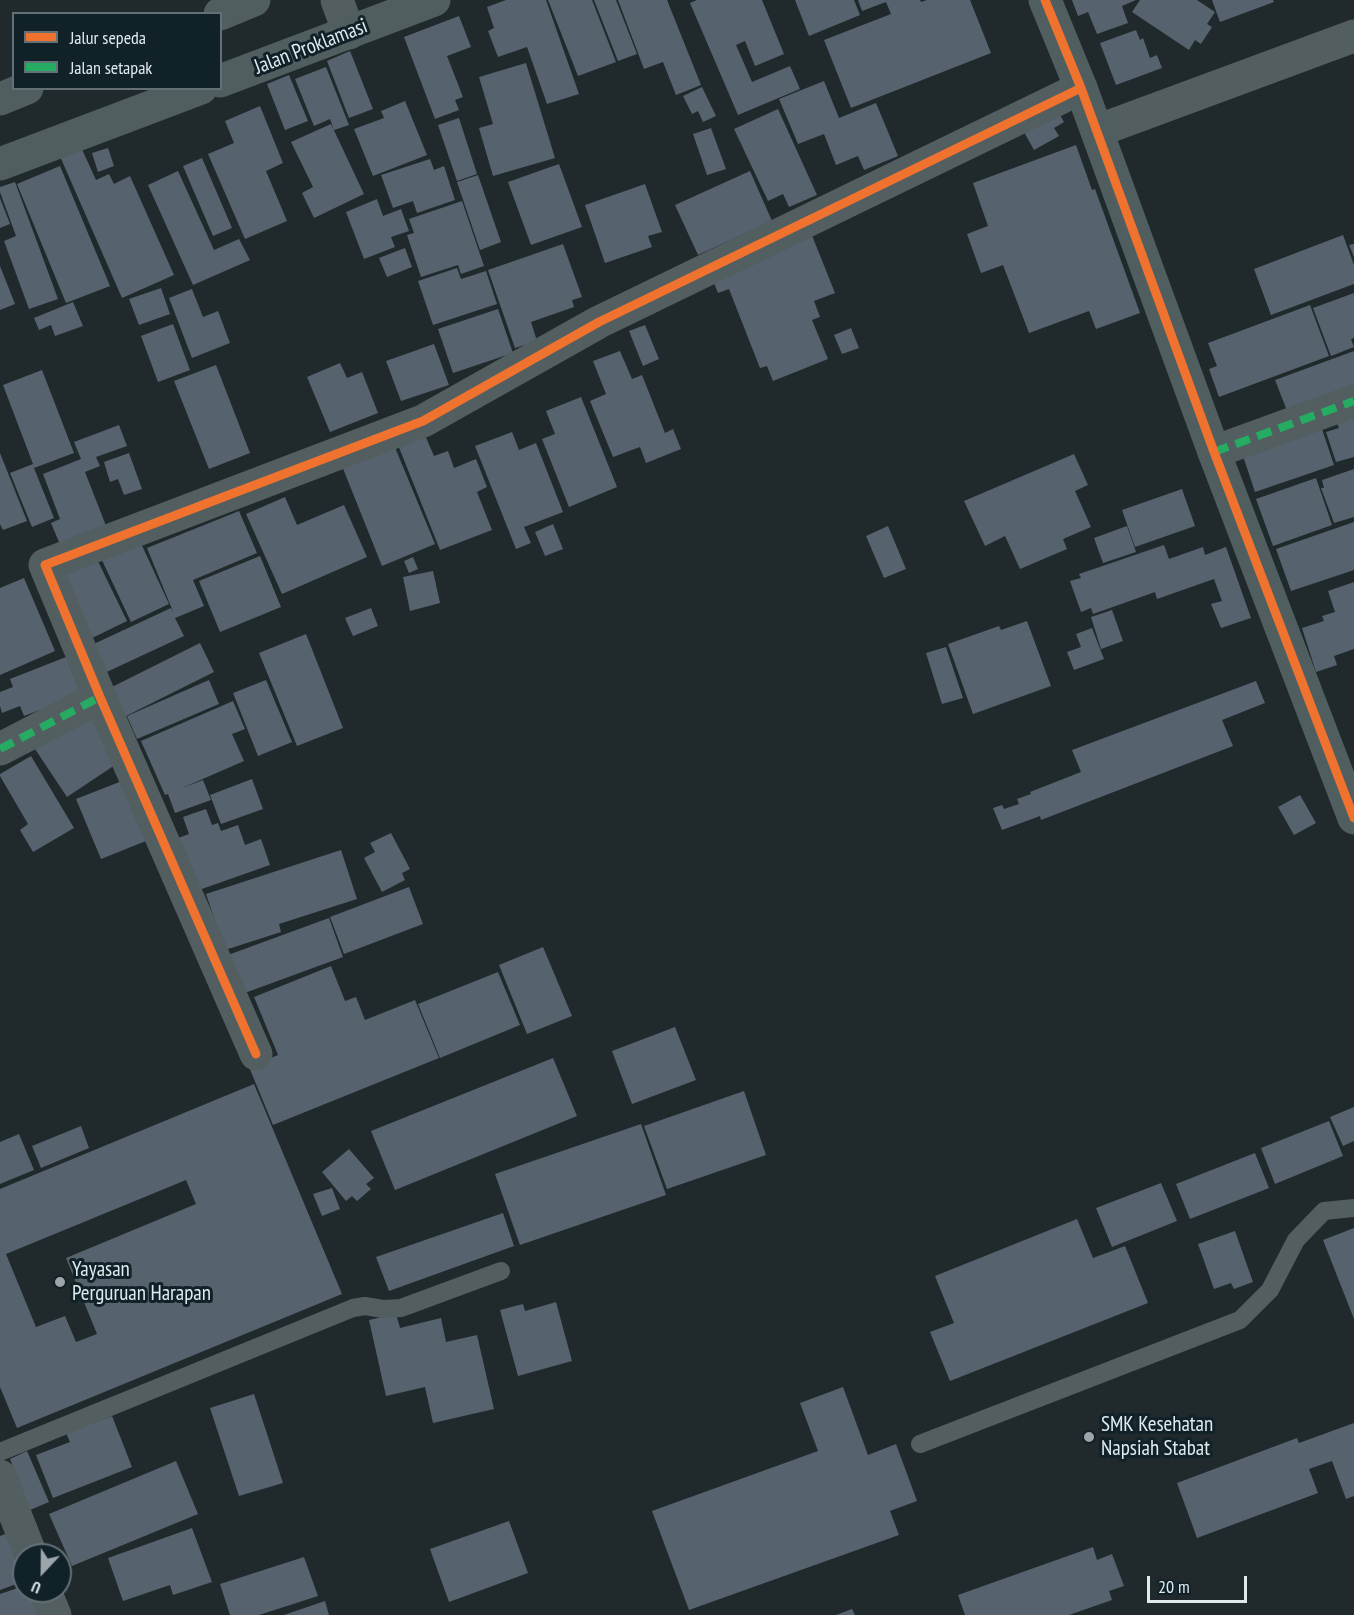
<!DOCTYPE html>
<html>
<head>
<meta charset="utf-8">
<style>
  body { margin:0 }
  #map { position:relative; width:1354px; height:1615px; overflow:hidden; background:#20292c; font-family:"PT Sans Narrow",sans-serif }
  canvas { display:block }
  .legend { position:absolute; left:12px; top:12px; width:210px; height:78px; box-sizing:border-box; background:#112128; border:2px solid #637177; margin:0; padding:8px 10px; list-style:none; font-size:18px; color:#dfeaee }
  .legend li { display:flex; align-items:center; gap:12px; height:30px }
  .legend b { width:30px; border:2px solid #637177 }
  .north { position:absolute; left:12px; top:1543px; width:60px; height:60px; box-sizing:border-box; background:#112128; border:2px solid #637177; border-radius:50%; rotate:202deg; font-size:16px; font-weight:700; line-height:24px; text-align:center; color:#dfeaee }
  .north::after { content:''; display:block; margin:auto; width:21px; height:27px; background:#9ca6aa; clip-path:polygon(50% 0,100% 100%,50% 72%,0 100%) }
  .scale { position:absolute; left:1147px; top:1576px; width:100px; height:27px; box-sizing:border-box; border:3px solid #dfeaee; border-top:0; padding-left:8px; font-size:18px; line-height:21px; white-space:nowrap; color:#dfeaee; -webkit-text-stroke:4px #112128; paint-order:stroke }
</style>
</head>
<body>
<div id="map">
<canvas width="1354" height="1615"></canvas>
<ul class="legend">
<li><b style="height:8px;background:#ef722f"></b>Jalur sepeda</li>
<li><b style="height:8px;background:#26ab63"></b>Jalan setapak</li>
</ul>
<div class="north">U</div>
<div class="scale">20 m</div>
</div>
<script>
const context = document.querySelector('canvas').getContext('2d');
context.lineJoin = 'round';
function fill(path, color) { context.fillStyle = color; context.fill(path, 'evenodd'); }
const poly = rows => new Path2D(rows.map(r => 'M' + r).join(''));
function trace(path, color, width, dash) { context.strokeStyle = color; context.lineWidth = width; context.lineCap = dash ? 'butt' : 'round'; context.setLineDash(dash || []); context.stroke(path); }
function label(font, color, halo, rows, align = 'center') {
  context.font = font + ' "PT Sans Narrow",sans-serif'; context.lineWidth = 6; context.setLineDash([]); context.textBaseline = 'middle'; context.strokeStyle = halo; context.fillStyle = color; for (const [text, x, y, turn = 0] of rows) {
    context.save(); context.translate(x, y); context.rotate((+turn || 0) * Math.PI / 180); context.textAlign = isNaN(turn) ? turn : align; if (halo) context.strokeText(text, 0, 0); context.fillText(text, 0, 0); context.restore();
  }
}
fill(poly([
  [506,0,546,0,579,94,547,104,527,47,498,57,488,31,494,28,487,7],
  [548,0,592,0,616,62,578,76],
  [594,0,616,0,637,54,618,61],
  [618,0,667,0,701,85,676,95,663,62,644,69],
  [697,0,762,0,784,54,755,66,745,41,736,45,752,82,790,66,800,89,738,115,690,3],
  [795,0,854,0,860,15,809,36],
  [858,0,920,0,921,2,927,0,970,0,991,53,851,108,824,40,891,14,886,2,862,11],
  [1072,0,1136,0,1122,6,1128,23,1097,34,1088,12,1078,16],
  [1140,0,1197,0,1215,12,1207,24,1212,27,1201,44,1195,40,1189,50,1132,12],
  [1212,0,1273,0,1274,2,1220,22],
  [459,16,471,47,447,56,463,97,455,100,459,110,435,119,404,37],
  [1136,30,1140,40,1143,38,1150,58,1157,55,1162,68,1116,85,1100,43],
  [350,51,373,109,349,118,327,61],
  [526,63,555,158,493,176,479,128,493,124,479,77],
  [326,67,349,125,334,130,330,119,314,126,295,79],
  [289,75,308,121,285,130,267,84],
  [824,81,839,118,876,103,898,156,864,170,858,156,836,165,824,134,798,144,779,99],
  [702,87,716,116,703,122,698,111,692,114,683,96],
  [405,101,427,155,373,176,354,129,384,118,381,111],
  [1054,104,1064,122,1054,128,1059,136,1034,150,1019,123],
  [260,106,283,163,266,171,287,221,245,239,208,154,234,143,225,121],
  [778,109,817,195,789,207,783,194,768,201,734,129],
  [459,118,477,174,457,181,438,125],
  [331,124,364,194,314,218,302,193,313,187,291,142],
  [711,128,726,169,707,175,693,134],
  [80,145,96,180,109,174,114,184,130,176,174,275,122,298,59,154],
  [1076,145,1092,190,1095,189,1140,313,1096,329,1089,311,1029,333,1003,265,981,273,967,234,988,226,973,183],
  [108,148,114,166,98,172,92,153],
  [202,158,232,228,213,236,183,166],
  [430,159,434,170,444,166,455,200,417,213,413,201,393,208,381,175],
  [559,164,582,227,531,245,508,182],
  [60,166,110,286,66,303,17,184],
  [178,171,214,250,239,239,250,260,193,285,148,185],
  [750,171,772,221,698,255,675,205],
  [478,175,501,242,480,250,457,182],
  [15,182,58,299,29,309,4,241,16,236,0,192,0,187],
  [645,184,662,232,648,236,652,247,605,263,585,205],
  [0,198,10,224,0,228],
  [377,199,383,216,401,209,409,231,391,237,395,247,364,259,346,212],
  [462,201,484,266,461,274,458,265,421,277,407,235,414,233,409,219],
  [811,233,835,293,814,301,820,317,812,320,828,359,773,381,767,366,760,368,729,289,718,293,710,273],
  [1343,235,1354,265,1354,284,1271,315,1254,269],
  [563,244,582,297,572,300,574,307,531,322,537,341,515,348,488,270],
  [1354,244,1354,257,1349,245],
  [405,248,412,267,387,277,379,258],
  [0,266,15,304,0,310],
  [457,268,461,279,486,271,497,304,433,325,418,281],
  [161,288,170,314,139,325,129,299],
  [192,289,203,317,218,311,230,343,192,358,169,298],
  [1354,293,1354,338,1351,339,1354,347,1331,356,1313,308],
  [73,302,83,326,55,336,51,325,39,330,34,318],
  [1310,305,1329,356,1219,397,1209,369,1217,366,1208,343],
  [498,309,513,353,453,373,438,329],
  [173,324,190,370,158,382,141,336],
  [645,325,659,359,643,366,629,331],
  [851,328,859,348,842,354,834,335],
  [434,344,449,385,401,401,386,361],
  [620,351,632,379,642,375,665,433,673,429,681,449,646,463,640,447,613,457,590,401,606,394,593,361],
  [1354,351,1354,398,1291,421,1275,380],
  [340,363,347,378,362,372,378,413,330,432,307,377],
  [216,365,250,453,209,469,174,381],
  [42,370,74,453,34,468,54,518,32,527,10,473,33,464,3,385],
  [581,397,617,487,569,507,542,439,555,434,546,411],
  [1354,410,1354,457,1336,462,1326,432,1339,428,1334,416],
  [1319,420,1334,465,1255,492,1240,447],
  [119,425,127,446,96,457,100,466,85,472,110,536,64,554,51,523,60,519,43,474,81,459,74,442],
  [512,432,519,450,536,443,563,512,524,527,531,543,516,549,475,446],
  [425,435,434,456,448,451,454,468,476,459,487,487,477,492,492,530,440,550,398,445],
  [394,445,435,544,382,566,342,466],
  [0,453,27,521,3,530,0,524],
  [129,453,142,489,124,495,118,479,110,482,104,462],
  [1074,454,1088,485,1075,491,1091,527,1063,539,1067,549,1020,569,1005,536,985,546,964,501],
  [1354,469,1354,517,1334,523,1321,488,1324,488,1322,480],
  [1316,478,1332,525,1273,546,1256,499],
  [1182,489,1195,526,1135,547,1122,510],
  [285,497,297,525,344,505,367,557,282,594,246,514],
  [239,511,257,553,193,580,204,606,175,618,184,636,96,677,83,649,171,608,174,614,147,548],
  [1354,522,1354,570,1291,591,1276,549],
  [553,524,563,549,545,556,535,532],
  [888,526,906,569,884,578,866,536],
  [1127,526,1136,552,1103,563,1094,538],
  [139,539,169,604,131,622,100,556],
  [1164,545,1169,559,1203,547,1205,555,1226,547,1251,618,1221,628,1211,604,1222,601,1214,579,1157,599,1155,592,1093,614,1091,608,1081,612,1070,581,1081,578,1079,574],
  [94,553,127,621,84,642,51,573],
  [260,556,281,607,220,632,199,581],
  [413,557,418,569,409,573,404,561],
  [433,571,440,603,410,611,403,577],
  [24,578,55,651,0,675,0,588],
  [1354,582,1354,649,1334,656,1337,665,1316,672,1302,628,1324,621,1322,616,1335,612,1328,591],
  [371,608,378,626,353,636,345,618],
  [1112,610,1123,641,1101,649,1091,617],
  [1027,621,1051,686,973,714,948,644,999,626,1001,630],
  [1092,628,1104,659,1074,670,1067,652,1081,647,1076,634],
  [306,634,343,728,297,746,259,653],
  [200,643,214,672,120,719,106,690],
  [946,647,963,698,942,704,926,653],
  [66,657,81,694,24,716,20,706,2,713,0,706,0,692,13,687,10,679],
  [209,680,219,704,137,739,127,716],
  [266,680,292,742,258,756,233,693],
  [1256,681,1265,703,1222,720,1233,746,1041,820,1040,816,1002,830,993,808,1002,805,1004,809,1019,804,1017,799,1031,794,1030,792,1081,772,1072,750],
  [233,701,245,729,232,734,244,761,182,788,203,780,211,800,175,813,168,794,165,795,141,741],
  [85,707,121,761,67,797,31,743],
  [31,756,74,828,33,852,20,830,28,824,0,776,0,774],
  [127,779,151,839,101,859,76,799],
  [252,779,263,809,221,824,210,795],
  [1300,795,1316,823,1294,835,1278,807],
  [206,809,212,825,218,823,221,831,238,825,245,845,261,839,270,865,199,890,170,841,189,834,183,817],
  [391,833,410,869,402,873,405,880,382,892,364,858,375,852,370,843],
  [341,850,357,899,279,924,281,932,225,950,206,894],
  [409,887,423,924,344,954,330,917],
  [329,918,343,957,242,994,228,955],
  [543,947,572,1016,527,1034,499,965],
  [331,966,345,1001,356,997,365,1020,415,1000,439,1058,273,1125,249,1067,278,1055,254,997],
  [498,972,520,1025,440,1058,418,1004],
  [675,1027,696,1080,632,1104,612,1051],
  [553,1058,577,1116,395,1190,371,1131],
  [254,1084,342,1294,17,1428,0,1387,0,1189],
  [186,1180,196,1204,66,1258,97,1334,76,1342,65,1316,36,1327,6,1254],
  [744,1091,766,1155,667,1189,644,1126],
  [1354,1107,1354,1141,1343,1146,1330,1117],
  [1329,1121,1343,1156,1275,1184,1261,1148],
  [641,1124,666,1195,520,1245,495,1174],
  [81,1126,89,1148,41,1168,32,1146],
  [19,1134,34,1170,0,1184,0,1142],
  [349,1149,374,1178,366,1184,371,1189,357,1201,352,1196,346,1201,322,1172],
  [1255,1153,1269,1188,1190,1219,1176,1184],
  [1161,1183,1177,1221,1112,1247,1096,1208],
  [332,1188,340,1209,322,1216,313,1194],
  [503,1213,514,1246,389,1291,376,1257],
  [1077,1219,1093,1258,1125,1246,1148,1303,950,1381,930,1332,954,1323,935,1276],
  [1354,1228,1354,1319,1323,1240],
  [1235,1231,1253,1282,1234,1289,1231,1283,1214,1289,1198,1244],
  [556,1302,572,1361,518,1376,500,1310,523,1304,525,1311],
  [396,1314,400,1328,441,1318,446,1342,477,1335,494,1409,433,1423,425,1387,386,1396,369,1320],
  [843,1387,868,1455,896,1444,917,1501,890,1511,899,1535,689,1610,652,1511,818,1451,800,1403],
  [254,1394,283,1483,239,1496,210,1408],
  [112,1416,132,1467,53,1498,36,1455,70,1442,66,1433],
  [1354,1423,1354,1496,1346,1499,1332,1461,1309,1469,1318,1493,1197,1538,1177,1483,1297,1438,1299,1443],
  [27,1451,49,1502,30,1510,10,1459],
  [176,1461,198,1514,72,1566,49,1514],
  [509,1521,528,1573,449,1602,430,1549],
  [192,1528,212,1582,173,1595,170,1585,123,1601,108,1558],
  [8,1533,24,1581,0,1590,0,1536],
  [1093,1547,1097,1560,1112,1554,1124,1586,1109,1591,1112,1600,1069,1615,965,1615,958,1595],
  [304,1557,318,1596,259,1615,230,1615,220,1584],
  [24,1586,24,1591,30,1591,38,1615,0,1615,0,1594],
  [325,1601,329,1615,284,1615],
  [852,1609,855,1615,836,1615]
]), '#56636e');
trace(poly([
  [920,1444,1240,1320,1270,1290,1296,1240,1324,1211,1354,1208],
  [0,1452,353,1308,365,1306,383,1309,401,1308,501,1271]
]), '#535e60', 18);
trace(poly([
  [337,0,349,33],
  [1097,131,1354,36],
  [1214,452,1354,401],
  [0,749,100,697],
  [256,1054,100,697,45,565,423,421,599,322,1081,88],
  [0,1476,31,1555],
  [45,1591,55,1615]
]), '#535e60', 33);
trace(poly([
  [1045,0,1081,88,1214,452,1354,818],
  [220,14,254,0],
  [220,81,434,0],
  [0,99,27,88],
  [0,164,201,88]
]), '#505e5f', 33);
trace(poly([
  [1214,452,1354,401],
  [0,749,100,697]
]), '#26ab63', 8, [15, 8]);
trace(poly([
  [1045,0,1081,88,1214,452,1354,818],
  [256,1054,100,697,45,565,423,421,599,322,1081,88]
]), '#ef722f', 9);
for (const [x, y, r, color] of [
  [60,1282,6,"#9ca6aa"],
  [1089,1437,6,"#9ca6aa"]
]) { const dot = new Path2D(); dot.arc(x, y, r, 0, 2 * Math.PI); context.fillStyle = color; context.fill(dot); trace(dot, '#112128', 2); }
label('21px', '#dfeaee', '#112128', [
  ["Jalan Proklamasi",311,47,-21]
]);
label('21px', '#dfeaee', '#112128', [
  ["Yayasan",72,1270],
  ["Perguruan Harapan",72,1294],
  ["SMK Kesehatan",1101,1425],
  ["Napsiah Stabat",1101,1449]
], 'left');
</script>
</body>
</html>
